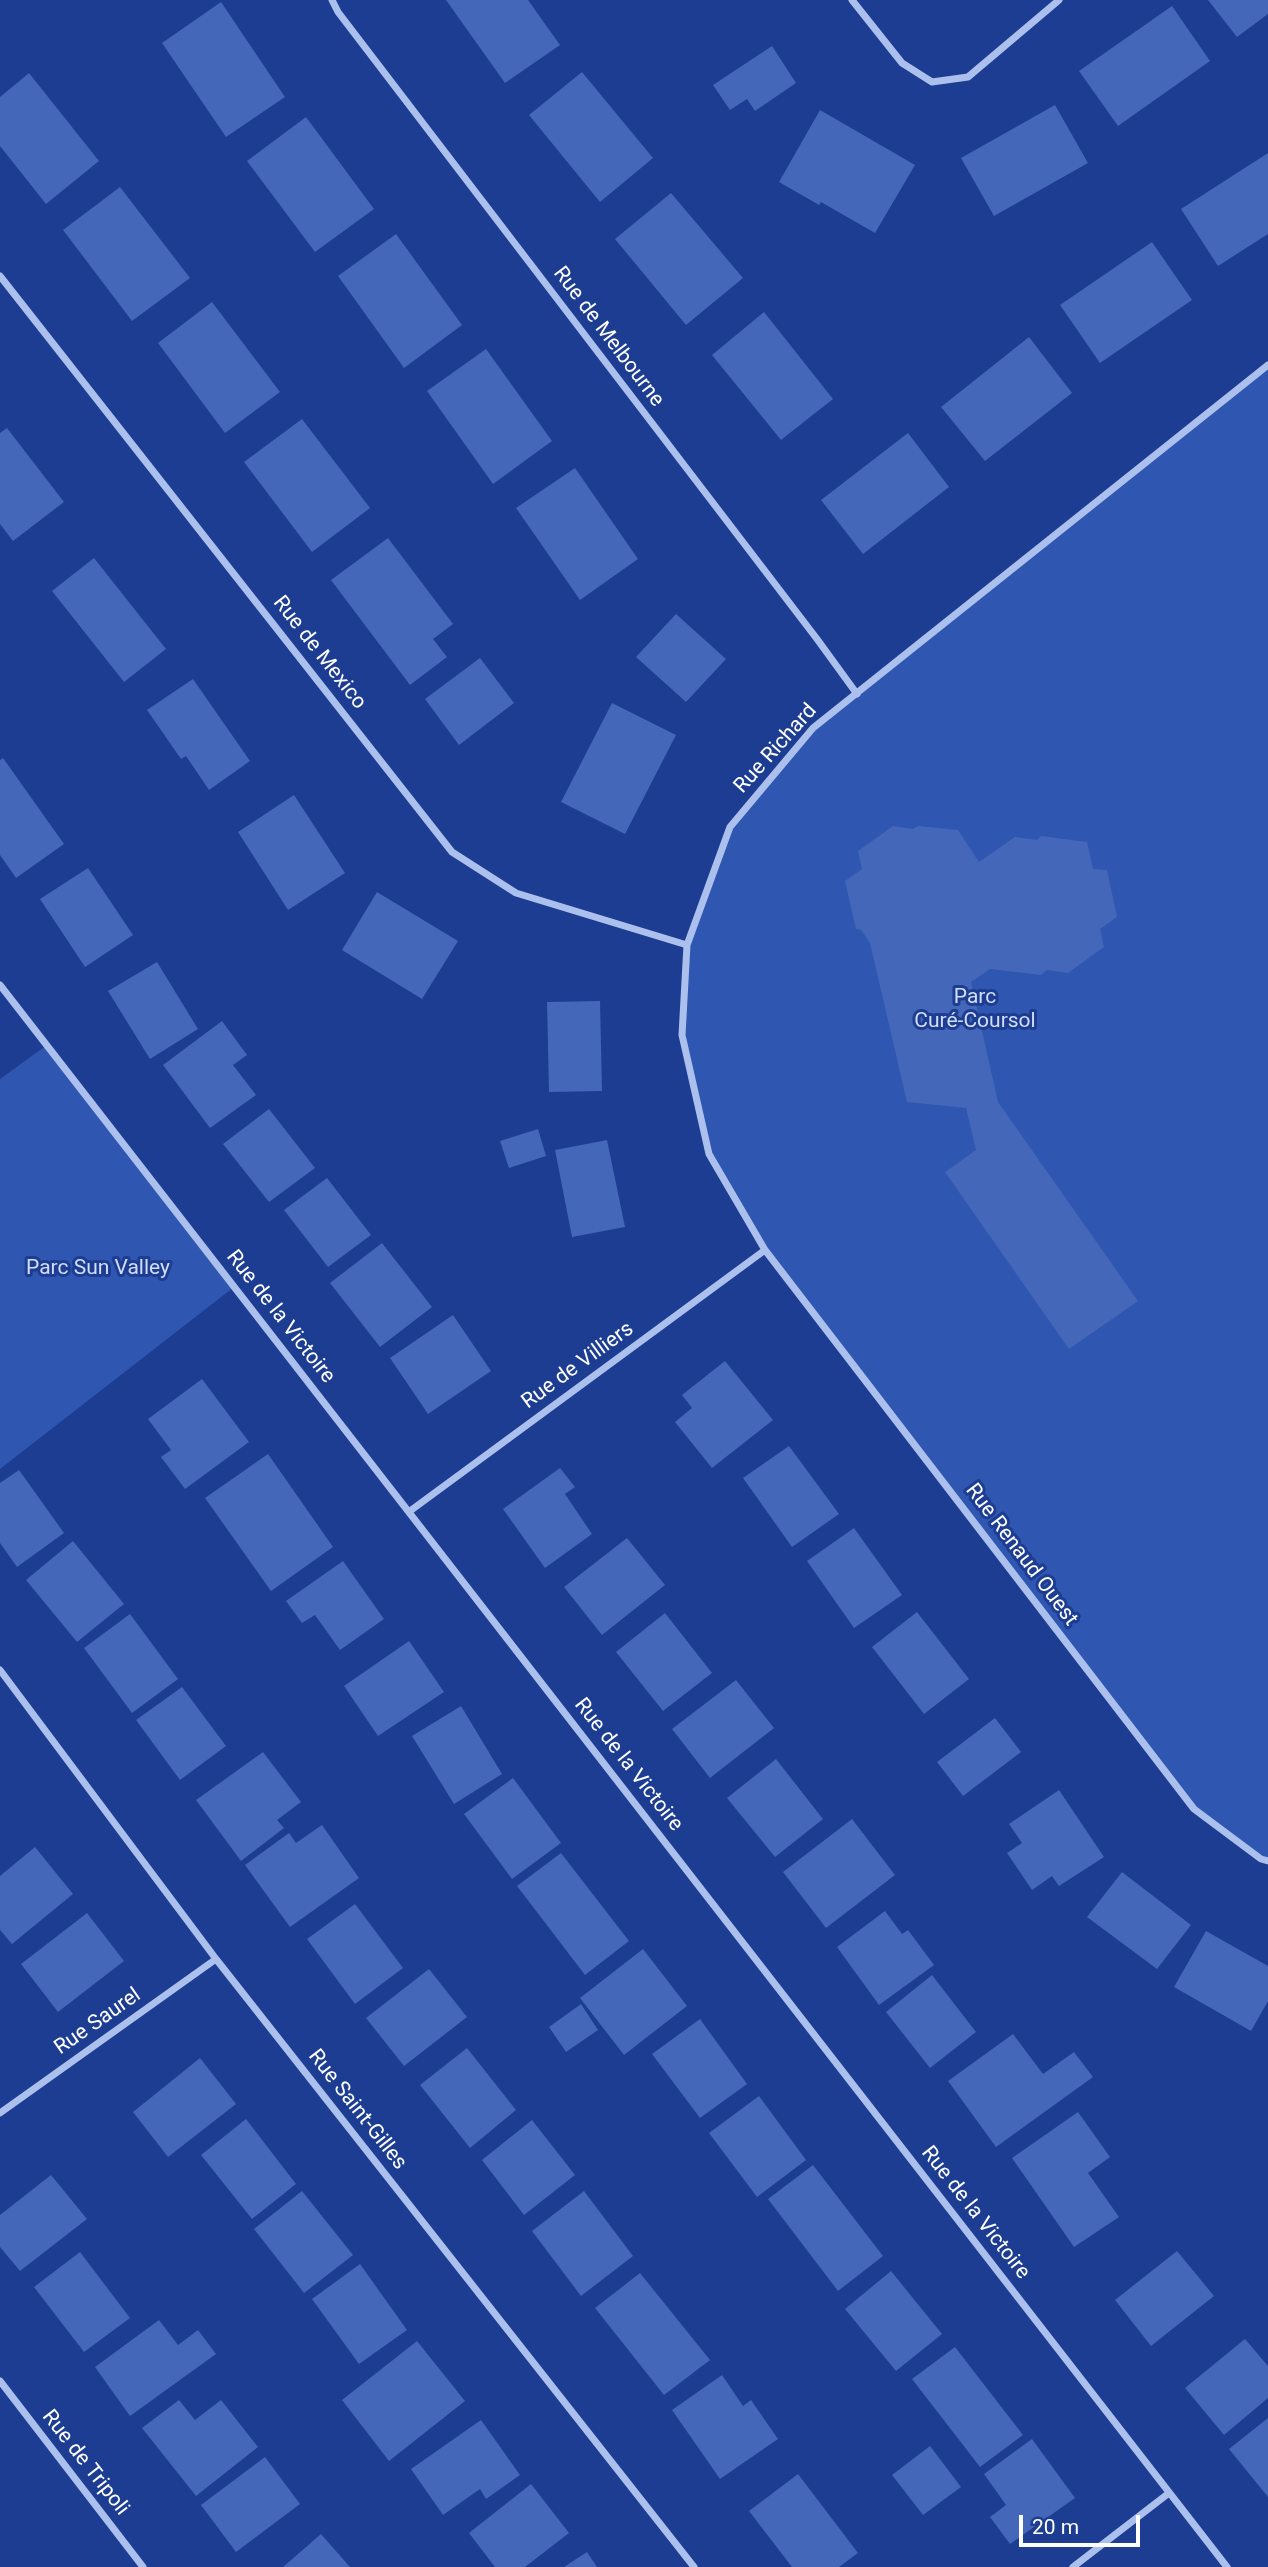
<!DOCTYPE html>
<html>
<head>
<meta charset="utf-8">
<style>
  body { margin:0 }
  #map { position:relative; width:1268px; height:2567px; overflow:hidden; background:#1c3d92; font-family:Roboto,sans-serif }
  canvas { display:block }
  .scale { position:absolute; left:1019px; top:2515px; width:121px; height:32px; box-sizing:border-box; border:4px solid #fff; border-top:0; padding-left:9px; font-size:21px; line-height:24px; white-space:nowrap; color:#fff; -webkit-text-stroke:5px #1c3d92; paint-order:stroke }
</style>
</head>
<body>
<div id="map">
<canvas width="1268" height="2567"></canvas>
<div class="scale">20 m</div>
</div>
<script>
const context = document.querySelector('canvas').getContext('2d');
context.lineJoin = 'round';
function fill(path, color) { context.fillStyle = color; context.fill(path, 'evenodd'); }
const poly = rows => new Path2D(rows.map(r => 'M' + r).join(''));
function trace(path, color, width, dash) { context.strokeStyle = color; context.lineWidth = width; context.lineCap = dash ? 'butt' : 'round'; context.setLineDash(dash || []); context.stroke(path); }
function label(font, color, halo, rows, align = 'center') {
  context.font = font + ' Roboto,sans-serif'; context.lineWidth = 6; context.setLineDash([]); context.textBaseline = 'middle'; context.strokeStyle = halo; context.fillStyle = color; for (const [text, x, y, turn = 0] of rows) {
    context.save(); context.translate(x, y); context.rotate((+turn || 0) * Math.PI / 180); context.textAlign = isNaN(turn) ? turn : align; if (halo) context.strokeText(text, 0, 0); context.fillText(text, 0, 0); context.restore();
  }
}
fill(poly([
  [1268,366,1268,1861,1194,1809,766,1250,709,1154,682,1035,687,945,730,827,813,728],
  [47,1045,234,1287,0,1469,0,1079]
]), '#2f56b0');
fill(poly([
  [446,0,528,0,560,45,505,83],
  [1208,0,1268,0,1268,14,1237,37],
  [221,2,285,97,226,137,162,43],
  [1172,6,1210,61,1118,126,1079,71],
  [772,46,796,83,755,111,747,99,730,110,713,85],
  [582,72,653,158,600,202,529,115],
  [29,73,99,161,46,204,0,146,0,97],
  [1055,105,1088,163,994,216,961,158],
  [820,110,915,165,875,233,821,202,819,205,779,182],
  [306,117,374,209,315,252,247,161],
  [1268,153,1268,234,1218,266,1181,209],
  [120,187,190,278,132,321,63,230],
  [671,193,743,278,686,325,615,239],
  [396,234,462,325,404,368,338,276],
  [1152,242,1192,300,1100,363,1060,305],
  [212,302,280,392,225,433,158,343],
  [764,312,833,399,781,440,712,355],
  [1029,337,1072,393,985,461,941,407],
  [486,349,552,441,493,484,427,391],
  [302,419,370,508,312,552,244,462],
  [7,428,64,502,13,541,0,524,0,433],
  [908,433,949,487,863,554,821,500],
  [575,468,638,559,580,600,516,508],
  [388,538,453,624,433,639,447,657,410,685,331,580],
  [94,558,166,649,124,682,52,591],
  [676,614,726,659,686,702,636,657],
  [480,658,514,703,459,745,425,699],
  [193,679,250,761,209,790,186,756,181,759,147,710],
  [612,703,676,735,625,834,561,802],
  [3,758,64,844,16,878,0,855,0,760],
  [294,795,345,873,288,910,238,832],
  [893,826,913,829,918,826,958,830,979,862,1015,837,1037,840,1041,836,1087,842,1093,869,1107,870,1117,917,1100,929,1104,947,1068,973,1047,970,1041,975,990,969,971,982,998,1102,1138,1301,1069,1349,945,1172,976,1150,966,1108,907,1102,870,943,861,930,856,929,845,881,862,869,858,851],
  [88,868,133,935,85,967,40,899],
  [377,892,458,941,422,999,342,950],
  [157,962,198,1029,150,1059,108,991],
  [600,1001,602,1091,549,1092,547,1002],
  [222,1021,247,1055,233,1065,256,1095,210,1128,163,1065],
  [269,1109,315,1168,269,1202,223,1144],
  [538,1129,546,1156,509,1168,500,1141],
  [607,1140,625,1227,572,1237,555,1150],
  [327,1178,371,1235,328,1267,284,1210],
  [382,1243,432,1307,380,1347,330,1283],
  [453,1315,491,1371,428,1414,390,1358],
  [725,1361,773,1420,712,1468,675,1422,692,1408,682,1395],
  [202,1379,249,1442,185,1489,161,1457,171,1450,148,1419],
  [789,1446,839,1514,792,1547,743,1478],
  [268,1454,333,1547,271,1591,205,1498],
  [560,1468,575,1487,565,1494,592,1534,545,1568,503,1509],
  [19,1470,64,1533,17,1567,0,1543,0,1483],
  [854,1528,902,1595,854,1628,807,1561],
  [627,1538,665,1585,602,1635,564,1587],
  [73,1541,124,1604,77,1642,26,1580],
  [343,1561,384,1619,340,1650,315,1615,302,1623,286,1601],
  [917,1612,969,1679,924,1714,872,1647],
  [665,1613,712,1673,663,1711,616,1652],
  [130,1614,178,1679,132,1713,84,1648],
  [409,1641,444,1692,378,1736,344,1686],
  [736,1680,774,1728,710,1778,672,1729],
  [182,1687,226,1746,180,1780,136,1720],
  [461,1706,502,1774,454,1804,412,1736],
  [995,1718,1021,1752,963,1796,937,1762],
  [263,1752,301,1802,277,1820,284,1828,241,1861,196,1800],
  [776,1759,823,1819,775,1857,727,1798],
  [513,1778,561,1843,512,1879,464,1814],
  [1059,1790,1104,1857,1059,1886,1052,1876,1032,1890,1007,1853,1022,1843,1009,1824],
  [852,1819,895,1875,826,1928,783,1872],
  [322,1825,359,1878,290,1927,245,1865,289,1833,296,1843],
  [35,1847,73,1894,12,1944,0,1930,0,1876],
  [561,1853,629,1941,585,1975,517,1886],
  [1122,1872,1191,1925,1157,1969,1087,1917],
  [355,1904,403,1968,355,2004,307,1939],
  [885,1911,902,1934,908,1930,934,1965,879,2005,837,1947],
  [87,1913,124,1961,58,2012,21,1964],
  [1206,1931,1268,1966,1268,2001,1251,2031,1174,1987],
  [643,1949,687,2006,624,2055,580,1998],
  [429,1969,467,2017,404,2066,366,2018],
  [932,1975,976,2032,930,2068,886,2012],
  [581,2004,598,2030,566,2052,549,2027],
  [700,2019,747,2084,700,2118,652,2054],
  [1013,2034,1043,2074,1074,2052,1093,2077,996,2147,948,2081],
  [467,2048,516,2110,470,2148,420,2085],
  [200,2058,236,2104,168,2157,133,2112],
  [759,2096,806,2160,757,2197,709,2133],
  [1078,2112,1110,2157,1088,2173,1119,2217,1074,2247,1012,2158],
  [246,2119,296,2184,252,2219,201,2155],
  [532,2120,575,2175,524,2215,482,2160],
  [813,2165,883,2256,838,2291,768,2199],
  [51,2175,87,2219,20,2271,0,2247,0,2215],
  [302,2191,353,2255,304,2293,254,2229],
  [584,2191,633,2256,581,2296,532,2231],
  [1177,2251,1214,2296,1151,2346,1115,2300],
  [80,2252,130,2318,84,2352,34,2287],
  [360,2264,407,2330,359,2364,312,2299],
  [891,2271,942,2334,896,2371,845,2309],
  [640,2273,710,2360,664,2395,595,2308],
  [159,2320,178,2345,198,2330,216,2354,130,2416,95,2367],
  [1245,2339,1268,2366,1268,2398,1224,2435,1185,2388],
  [417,2341,465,2401,389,2461,342,2400],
  [955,2347,1023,2435,980,2467,912,2379],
  [722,2375,743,2406,751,2400,778,2439,720,2479,672,2410],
  [179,2400,195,2420,221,2400,258,2447,196,2496,142,2428],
  [1268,2418,1268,2497,1229,2449],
  [481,2420,520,2475,486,2499,480,2489,443,2515,411,2469],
  [1032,2439,1075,2498,1010,2544,990,2517,1006,2505,984,2474],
  [930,2446,961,2487,923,2515,892,2475],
  [265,2457,300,2504,236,2552,201,2505],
  [798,2474,858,2553,839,2567,792,2567,749,2511],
  [531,2484,569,2533,525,2567,495,2567,469,2533],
  [321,2534,350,2567,283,2567],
  [587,2552,597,2567,564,2567]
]), '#4467b9');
trace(poly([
  [332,0,338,12,817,639,857,694],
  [852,0,902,63,932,82,968,77,1059,0],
  [0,276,452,852,516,893,687,945],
  [1268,365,813,728,730,827,687,945,682,1035,709,1154,765,1250,1194,1809,1261,1859,1268,1861],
  [0,985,1227,2567],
  [410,1511,765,1250],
  [0,1670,216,1959,694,2567],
  [0,2113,216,1959],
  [0,2381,143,2567],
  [1073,2567,1169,2493]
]), '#acc0ee', 7);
label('21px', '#fff', '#1c3d92', [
  ["Rue de Melbourne",608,337,53],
  ["Rue de Mexico",319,653,52],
  ["Rue Richard",776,749,-48],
  ["Rue de la Victoire",280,1317,52],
  ["Rue de Villiers",578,1366,-36],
  ["Rue Renaud Ouest",1021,1555,53],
  ["Rue de la Victoire",628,1765,52],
  ["Rue Saurel",98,2022,-35],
  ["Rue Saint-Gilles",357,2110,52],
  ["Rue de la Victoire",975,2213,52],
  ["Rue de Tripoli",85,2463,52]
]);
label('21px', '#d3defa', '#1c3d92', [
  ["Parc",975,998],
  ["Curé-Coursol",975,1022],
  ["Parc Sun Valley",98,1269]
]);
</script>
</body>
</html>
